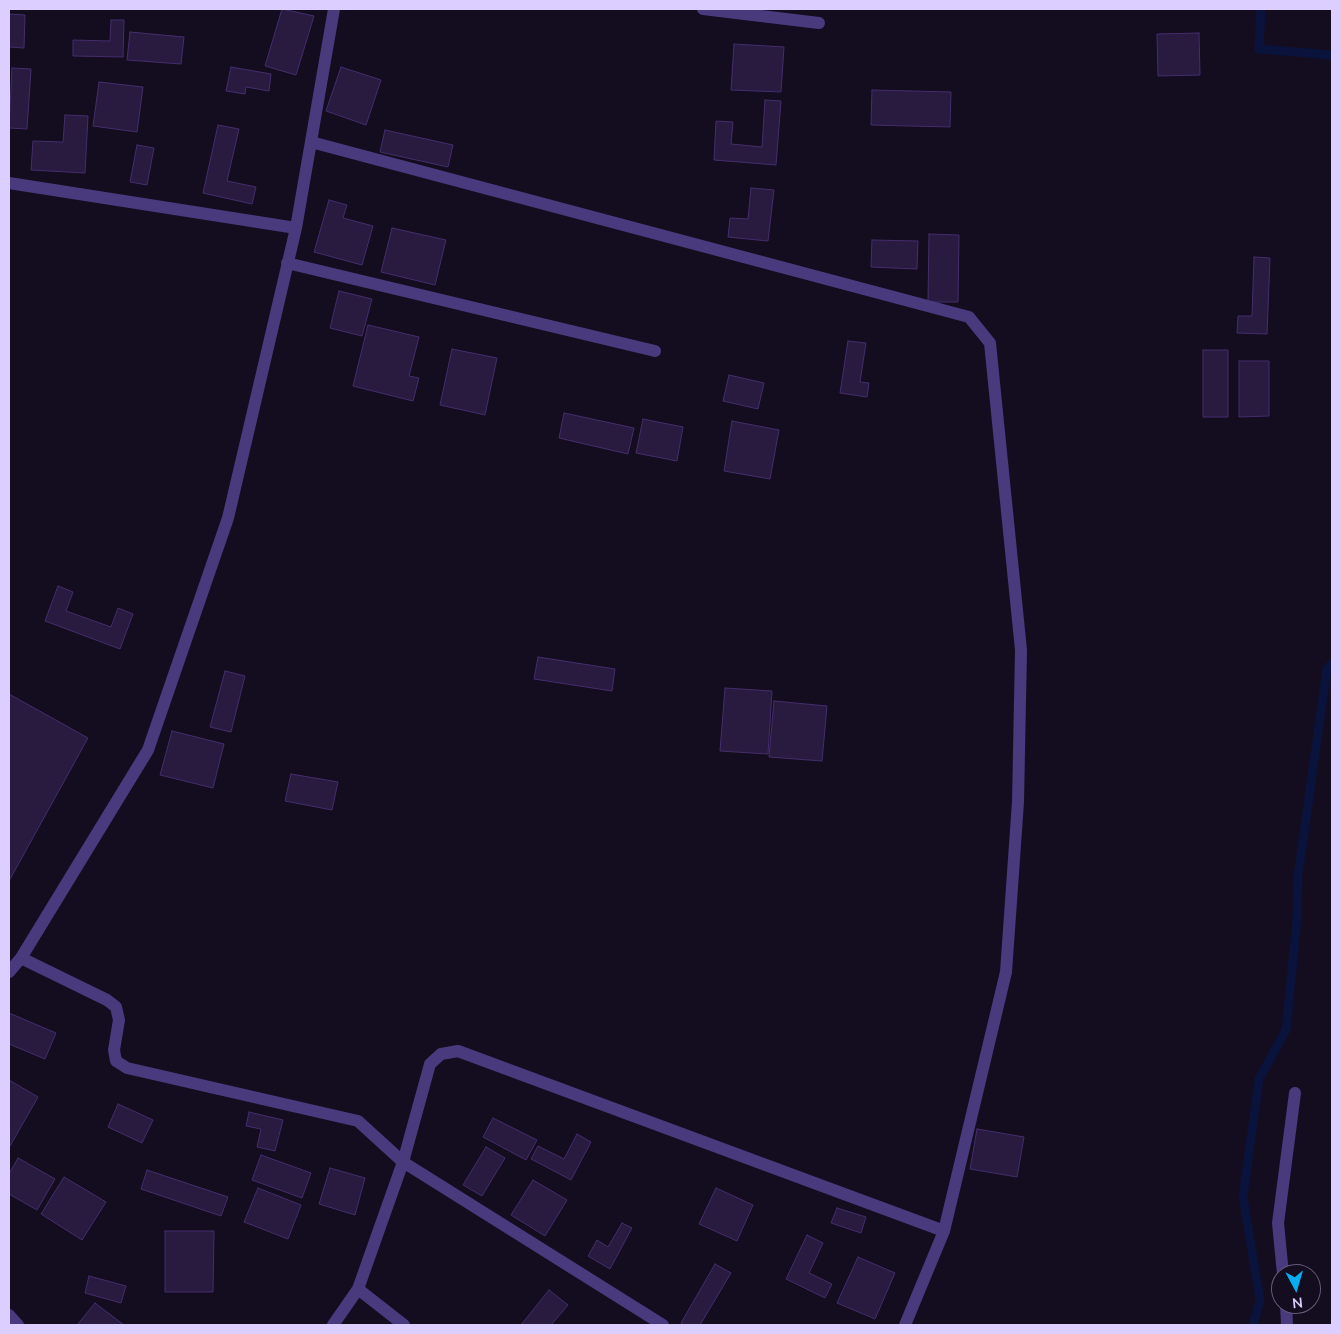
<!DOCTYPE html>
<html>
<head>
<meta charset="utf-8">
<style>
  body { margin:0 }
  #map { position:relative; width:1341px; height:1334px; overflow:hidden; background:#140d20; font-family:Mulish,sans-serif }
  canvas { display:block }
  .frame { position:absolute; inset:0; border:10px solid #dccefe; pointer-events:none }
  .north { position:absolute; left:1271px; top:1264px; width:50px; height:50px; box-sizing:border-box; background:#140d20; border:1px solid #645a79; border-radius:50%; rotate:174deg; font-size:14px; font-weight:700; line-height:20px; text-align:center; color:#dccefe }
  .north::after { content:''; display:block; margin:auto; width:18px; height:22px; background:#06aef1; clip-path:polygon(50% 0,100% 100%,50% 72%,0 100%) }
</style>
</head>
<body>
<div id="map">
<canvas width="1341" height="1334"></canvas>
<div class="frame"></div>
<div class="north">N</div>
</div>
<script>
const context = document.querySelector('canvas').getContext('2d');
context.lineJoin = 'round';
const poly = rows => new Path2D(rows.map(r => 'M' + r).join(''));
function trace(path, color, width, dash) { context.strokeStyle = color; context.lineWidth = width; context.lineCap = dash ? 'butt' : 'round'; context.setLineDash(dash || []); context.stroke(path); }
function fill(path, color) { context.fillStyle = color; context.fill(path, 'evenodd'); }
trace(poly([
  [1261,9,1259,49,1332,55],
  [1253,1325,1260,1300,1243,1197,1259,1079,1286,1030,1297,919,1298,876,1327,668,1332,664]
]), '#0a133c', 9);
const building = poly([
  [282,9,314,16,296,75,265,66,282,9],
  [9,14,25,15,24,48,9,47,9,14],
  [111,20,124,20,123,57,73,56,73,40,110,41,111,20],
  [130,32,184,37,181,64,127,60,130,32],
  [1199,33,1200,75,1158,76,1157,34,1199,33],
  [734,44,784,47,781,92,731,90,734,44],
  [231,67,271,74,269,91,246,87,245,94,226,91,231,67],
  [341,67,381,80,366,125,326,111,341,67],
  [12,68,31,69,27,129,9,128,12,68],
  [99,82,143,87,137,132,93,126,99,82],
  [872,90,951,92,950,127,871,125,872,90],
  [765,100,781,101,776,165,714,160,716,121,733,122,731,144,762,147,765,100],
  [65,115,88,116,85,173,31,170,33,141,63,142,65,115],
  [218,125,239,129,227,181,256,187,252,204,203,193,218,125],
  [385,130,453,145,448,167,380,152,385,130],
  [137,145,154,148,147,185,130,182,137,145],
  [751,188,774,190,768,241,728,237,730,218,748,219,751,188],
  [329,200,347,205,343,218,373,226,362,265,314,252,329,200],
  [392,228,446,240,435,285,381,272,392,228],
  [929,234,959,235,958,302,928,302,929,234],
  [872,240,918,241,917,269,871,267,872,240],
  [1254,257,1270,258,1267,334,1237,333,1238,316,1252,316,1254,257],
  [339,291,372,299,362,336,330,328,339,291],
  [368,325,419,337,409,376,419,378,413,401,353,386,368,325],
  [848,341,866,343,860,382,869,383,867,397,840,393,848,341],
  [452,349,497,358,485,415,440,405,452,349],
  [1203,350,1228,350,1228,417,1203,417,1203,350],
  [1239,361,1269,361,1269,416,1239,417,1239,361],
  [729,375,764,383,758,409,723,401,729,375],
  [564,413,634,428,628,454,559,438,564,413],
  [643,419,683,427,677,461,636,453,643,419],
  [732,421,779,430,770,479,724,471,732,421],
  [58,586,73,592,66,611,111,627,118,608,133,614,120,649,45,621,58,586],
  [538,657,615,669,612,691,534,679,538,657],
  [225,671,245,676,231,732,210,727,225,671],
  [725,688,772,691,768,754,720,751,725,688],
  [9,694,88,738,9,881,9,694],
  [774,701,827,706,822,761,769,757,774,701],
  [172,731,224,744,213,788,160,775,172,731],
  [291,774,338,782,332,810,285,801,291,774],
  [9,1013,56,1033,45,1059,9,1044,9,1013],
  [9,1080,38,1097,10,1146,9,1145,9,1080],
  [118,1104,153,1120,142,1143,108,1127,118,1104],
  [249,1112,283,1120,275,1151,257,1147,261,1129,246,1126,249,1112],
  [493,1118,537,1140,526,1160,483,1137,493,1118],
  [977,1129,1024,1137,1017,1177,970,1169,977,1129],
  [577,1134,591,1142,571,1180,531,1159,538,1146,564,1159,577,1134],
  [486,1147,505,1158,482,1196,463,1185,486,1147],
  [261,1155,311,1173,302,1198,252,1180,261,1155],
  [18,1158,55,1179,37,1210,9,1194,9,1174,18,1158],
  [330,1168,365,1178,355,1215,319,1204,330,1168],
  [147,1170,228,1197,221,1216,141,1189,147,1170],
  [64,1177,106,1202,82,1240,41,1214,64,1177],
  [533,1180,567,1200,545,1236,511,1215,533,1180],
  [258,1188,301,1205,288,1239,244,1222,258,1188],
  [716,1188,753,1205,737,1241,699,1224,716,1188],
  [837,1208,866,1217,861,1233,831,1223,837,1208],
  [622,1223,632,1228,610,1269,588,1256,597,1240,608,1247,622,1223],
  [165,1231,214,1231,213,1292,165,1292,165,1231],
  [807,1235,823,1243,809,1273,832,1284,825,1298,786,1279,807,1235],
  [858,1257,895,1273,875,1319,837,1303,858,1257],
  [715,1264,731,1273,700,1325,685,1325,681,1323,715,1264],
  [89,1276,126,1286,121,1303,85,1293,89,1276],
  [549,1290,568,1305,551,1325,521,1325,549,1290],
  [95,1303,124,1325,77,1325,95,1303]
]);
fill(building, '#291a40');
trace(building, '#452d6c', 1);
trace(poly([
  [703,9,819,23],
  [311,142,969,317,990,343,1021,650,1018,802,1006,972,944,1231,905,1325],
  [9,183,296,228],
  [287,263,655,351],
  [21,958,107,1000,116,1007,119,1020,114,1050,116,1061,127,1068,358,1121,403,1162,663,1325],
  [9,972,21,958,148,750,228,518,296,228,334,9],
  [1283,1274,1278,1223,1295,1093],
  [358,1289,404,1325],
  [1286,1304,1287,1325],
  [9,1315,18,1325],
  [333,1325,358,1289,403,1162,430,1064,441,1054,458,1051,944,1231]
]), '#493a7e', 12);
</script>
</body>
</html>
